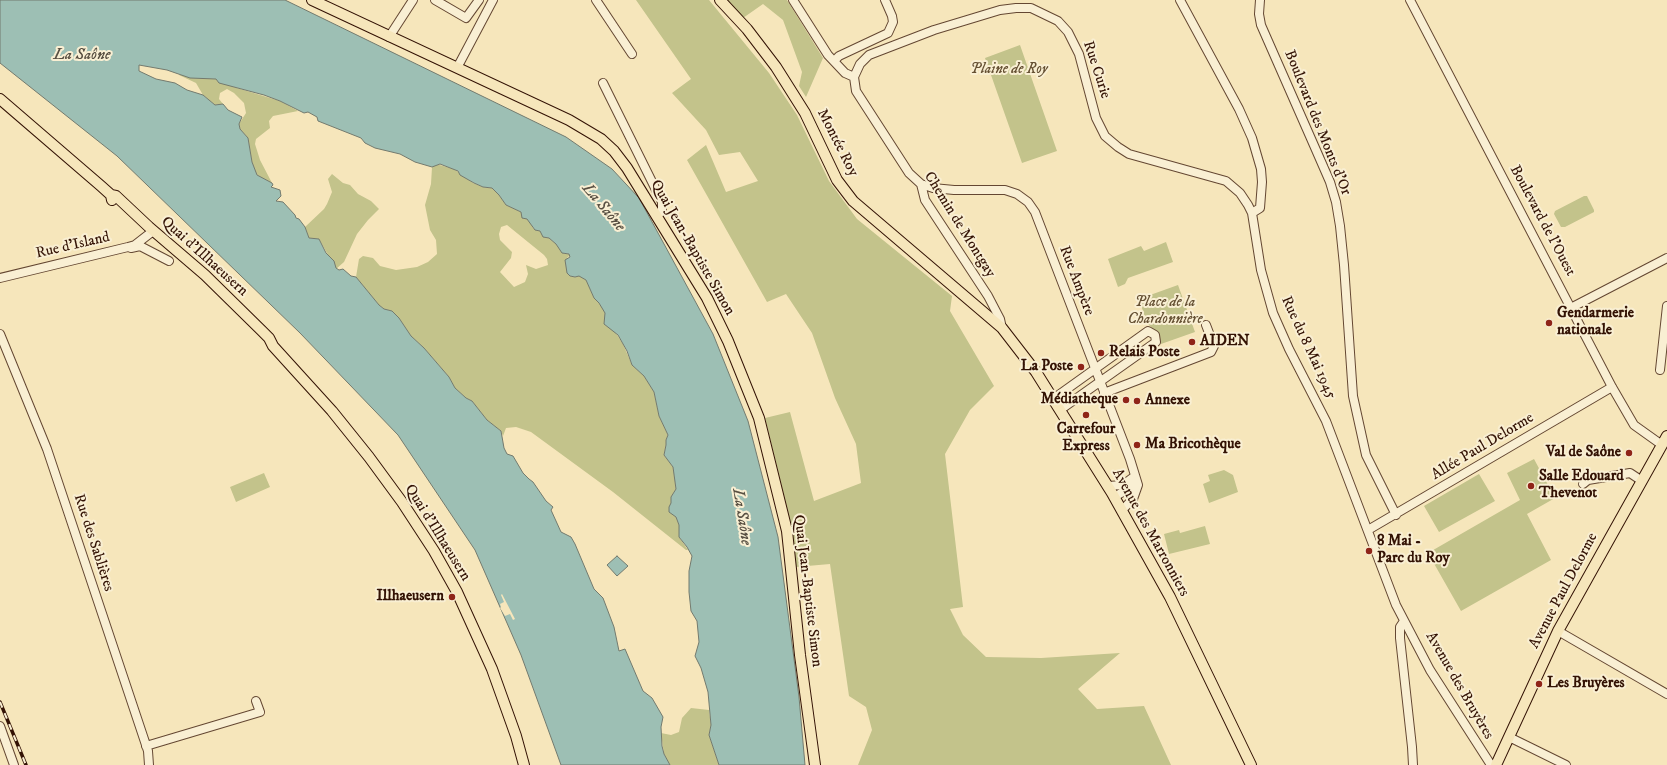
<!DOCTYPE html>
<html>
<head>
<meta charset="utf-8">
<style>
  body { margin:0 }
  canvas { display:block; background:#f6e6bb }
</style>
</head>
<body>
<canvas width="1667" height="765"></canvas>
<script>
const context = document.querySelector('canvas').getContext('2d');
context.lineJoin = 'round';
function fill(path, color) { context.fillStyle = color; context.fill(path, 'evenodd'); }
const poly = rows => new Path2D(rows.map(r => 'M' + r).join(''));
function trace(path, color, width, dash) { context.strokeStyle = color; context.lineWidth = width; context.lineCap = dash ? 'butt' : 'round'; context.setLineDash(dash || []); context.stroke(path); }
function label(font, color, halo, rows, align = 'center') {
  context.font = font + ' "IM FELL DW Pica",serif'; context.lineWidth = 4; context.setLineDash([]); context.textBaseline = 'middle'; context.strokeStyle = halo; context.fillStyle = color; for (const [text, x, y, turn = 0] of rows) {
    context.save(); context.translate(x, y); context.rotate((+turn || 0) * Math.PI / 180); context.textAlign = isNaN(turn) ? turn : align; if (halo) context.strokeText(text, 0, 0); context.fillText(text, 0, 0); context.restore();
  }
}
fill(poly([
  [636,0,709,0,769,73,797,115,829,181,857,219,952,296,950,311,994,386,970,410,945,454,963,607,950,609,963,635,986,657,1041,658,1120,653,1078,689,1097,709,1144,706,1171,765,858,765,872,730,866,707,849,696,830,564,796,567,792,528,765,418,790,412,814,501,861,483,856,444,835,398,812,333,786,294,767,302,687,160,706,145,726,192,758,181,740,152,719,155,706,130,672,93,691,79],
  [726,0,787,0,823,58,806,97,799,86,802,72,783,20,763,4,743,18],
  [1020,45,1057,151,1022,163,985,58],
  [182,74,216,79,237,88,280,101,298,111,273,116,269,121,270,128,256,139,255,144,260,160,272,183,259,177,255,172,252,162,248,138,240,129,239,124,246,113,244,103,234,93,227,89,220,93,219,99,223,104,215,105,203,95,196,83,179,75],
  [436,164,454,169,473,183,483,187,492,188,499,195,506,205,521,212,531,223,533,228,540,231,546,238,549,238,556,244,565,254,569,254,570,255,567,258,570,276,575,277,579,275,586,280,594,298,604,309,606,318,623,344,632,365,644,376,654,392,659,416,668,435,666,440,666,445,664,455,673,467,675,477,676,489,671,497,671,503,679,525,679,537,688,550,686,550,613,492,531,432,516,427,506,428,503,436,501,431,487,420,472,401,466,398,455,388,449,377,424,348,411,336,399,318,392,311,384,309,379,305,356,277,359,259,363,256,373,258,380,266,396,270,417,267,428,262,437,254,436,240,430,230,425,205,431,184,432,167],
  [507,225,544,255,547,259,548,265,536,269,526,265,528,274,525,282,514,287,500,272,511,258,512,252,500,240,499,234,501,227],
  [332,174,343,183,350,185,358,194,371,201,379,209,368,220,357,234,344,262,336,269,319,239,309,238,305,227,324,209,327,204,332,192,328,179],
  [1584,196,1587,196,1594,210,1594,212,1565,227,1561,227,1554,214,1555,211],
  [1166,242,1173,262,1128,278,1125,284,1118,287,1108,259,1141,246,1144,251],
  [1178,285,1195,332,1161,344,1157,333,1147,323,1139,299],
  [1534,459,1555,498,1527,514,1551,560,1461,611,1428,553,1520,500,1507,473],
  [1224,470,1233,475,1238,492,1209,503,1203,484,1210,481,1208,475],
  [264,473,270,487,236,502,230,487],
  [1479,474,1495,501,1439,532,1424,506],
  [1205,526,1210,544,1169,554,1164,534,1179,530,1180,533],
  [691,708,709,710,711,725,709,735,719,765,670,765,664,754,661,733,671,735,679,732,682,718]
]), '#c3c38b');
const water = poly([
  [0,0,285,0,566,137,612,169,639,198,713,334,748,421,778,537,799,697,805,765,719,765,709,735,711,725,708,692,701,668,695,656,699,642,697,621,691,611,689,592,689,571,692,556,687,547,679,537,679,525,676,517,669,512,669,507,671,503,671,497,676,489,673,467,664,455,666,445,666,440,668,435,659,416,654,392,644,376,632,365,627,351,618,335,604,324,605,313,599,303,594,298,586,280,579,276,575,277,570,276,567,273,565,260,570,257,569,254,562,253,556,244,549,238,543,237,540,231,535,230,527,219,522,218,521,212,506,205,499,195,492,188,483,187,474,183,460,175,458,171,440,164,432,167,415,162,400,154,375,148,365,143,361,138,318,121,317,117,308,112,304,113,280,101,264,95,219,83,216,79,190,78,167,70,139,65,139,71,156,79,175,83,187,90,203,95,215,105,223,104,228,110,242,117,239,124,240,129,248,138,252,162,257,175,272,183,273,185,271,187,280,190,281,196,276,201,283,202,295,215,296,218,299,219,305,227,309,238,319,239,326,253,334,261,336,268,339,270,343,269,351,276,356,277,379,305,384,309,392,311,399,318,411,336,424,348,449,377,455,388,466,398,472,401,487,420,501,431,504,448,507,454,513,456,523,473,529,479,533,482,546,501,553,507,551,510,561,532,571,537,575,544,594,589,603,598,614,627,619,651,625,649,643,691,652,698,663,717,661,727,662,746,664,754,670,765,561,765,521,655,475,550,398,435,300,333,117,156,0,63,0,0],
  [617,556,628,566,617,576,607,565,617,556]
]);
fill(water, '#9dbfb4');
trace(water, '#737a6e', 1);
fill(poly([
  [502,594,515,619,513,620,510,614,505,616,500,608,501,607,500,604,504,602,501,595]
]), '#f6e6bb');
const minor = poly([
  [435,0,466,18,479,0],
  [596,0,632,54],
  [793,0,828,55,845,73,854,77],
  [1180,0,1239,109,1252,138,1261,169,1262,182,1260,208,1252,213],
  [1260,0,1259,14,1261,25,1316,150,1330,182,1336,202,1340,226,1344,265,1353,396,1366,455,1396,515],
  [1410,0,1612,387,1634,425,1662,445],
  [389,37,413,0],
  [834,61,839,56,888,33,893,22,892,16,885,0],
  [457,68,493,0],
  [603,83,662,202,662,211,657,216],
  [921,184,933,188,954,190,1005,190,1017,194,1028,202,1035,212,1130,459,1138,485,1133,499,1122,510],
  [131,248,140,246,169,261],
  [0,278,128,247,135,245,153,231],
  [1561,313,1667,258],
  [1002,328,1000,319,988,296,925,200,921,184,909,173,856,91,854,77,860,64,869,55,934,30,1000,10,1016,8,1031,8,1058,21,1068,32,1079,54,1096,118,1105,136,1118,147,1129,154,1226,181,1240,193,1248,205,1252,213,1261,270,1273,313,1289,349,1326,421,1396,605,1430,670,1491,765],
  [0,334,47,449,148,751,149,765],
  [1660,370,1667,306],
  [1104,393,1211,352,1214,346,1206,325],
  [1053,399,1148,331,1155,335,1156,342,1060,410],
  [1583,484,1588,480,1630,473,1642,481],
  [1108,486,1123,485,1135,476],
  [1114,497,1130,488,1133,483,1135,476],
  [1368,530,1612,387],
  [1404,621,1400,627,1400,638,1412,747,1413,765],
  [1558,631,1667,694],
  [0,726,14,765],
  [1509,737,1566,765],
  [146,746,260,712,256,701]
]);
const major = poly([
  [312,0,569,120,601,139,614,151,627,168,707,298,728,341,759,418,787,531,800,655,815,765],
  [720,0,747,29,776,67,805,113,837,180,853,201,1002,328,1036,372,1112,493,1170,597,1251,765],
  [0,99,101,186,111,195,112,200],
  [111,195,116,196,149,227,205,275,261,330,269,338,273,346,332,411,369,457,402,502,434,551,457,592,492,669,516,736,524,765],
  [1496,765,1558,631,1667,436]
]);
trace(minor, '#644732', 10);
trace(major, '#331204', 12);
trace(minor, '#f9efd3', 8);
trace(major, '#f6e6bb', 10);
const rail = poly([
  [0,702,26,765]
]);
trace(rail, '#331204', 3.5);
trace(rail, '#f9efd3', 2, [6]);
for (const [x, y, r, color] of [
  [1549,323,4,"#8f2418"],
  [1192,342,4,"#8f2418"],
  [1101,353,4,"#8f2418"],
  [1081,367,4,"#8f2418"],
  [1126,400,4,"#8f2418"],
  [1137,401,4,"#8f2418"],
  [1086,415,4,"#8f2418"],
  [1137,445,4,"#8f2418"],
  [1629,453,4,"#8f2418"],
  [1531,486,4,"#8f2418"],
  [1369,551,4,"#8f2418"],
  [452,597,4,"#8f2418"],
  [1539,684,4,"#8f2418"]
]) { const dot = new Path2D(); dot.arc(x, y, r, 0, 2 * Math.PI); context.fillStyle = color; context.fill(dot); trace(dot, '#f9efd3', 1.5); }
label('italic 15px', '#655033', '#f9efd3', [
  ["Plaine de Roy",1009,70],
  ["Place de la",1165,303],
  ["Chardonnière",1165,320]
]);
label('15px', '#331204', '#f9efd3', [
  ["Rue Curie",1096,70,72],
  ["Boulevard des Monts d'Or",1317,123,68],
  ["Montée Roy",837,143,63],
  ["Boulevard de l'Ouest",1542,221,62],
  ["Chemin de Montgay",959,225,58],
  ["Rue d'Island",73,246,-13],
  ["Quai Jean-Baptiste Simon",692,248,60],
  ["Quai d'Illhaeusern",204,257,42],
  ["Rue Ampère",1076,281,69],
  ["Rue du 8 Mai 1945",1308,348,65],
  ["Allée Paul Delorme",1483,447,-31],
  ["Quai d'Illhaeusern",437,533,58],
  ["Avenue des Marronniers",1150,533,61],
  ["Rue des Sablières",93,543,72],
  ["Quai Jean-Baptiste Simon",807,591,83],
  ["Avenue Paul Delorme",1564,591,-62],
  ["Avenue des Bruyères",1459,686,60]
]);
label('bold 15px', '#331204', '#f9efd3', [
  ["Gendarmerie",1557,314],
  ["nationale",1557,331],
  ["AIDEN",1200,342],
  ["Relais Poste",1109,353],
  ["La Poste",1073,367,"right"],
  ["Médiatheque",1118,400,"right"],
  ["Annexe",1145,401],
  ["Carrefour",1086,430,"center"],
  ["Express",1086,447,"center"],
  ["Ma Bricothèque",1145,445],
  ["Val de Saône",1621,453,"right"],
  ["Salle Edouard",1539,477],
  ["Thevenot",1539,494],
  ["8 Mai -",1377,542],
  ["Parc du Roy",1377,559],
  ["Illhaeusern",444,597,"right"],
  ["Les Bruyères",1547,684]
], 'left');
label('italic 16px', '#584f42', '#f9efd3', [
  ["La Saône",82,56],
  ["La Saône",603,208,50],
  ["La Saône",741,517,81]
]);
</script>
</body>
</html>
